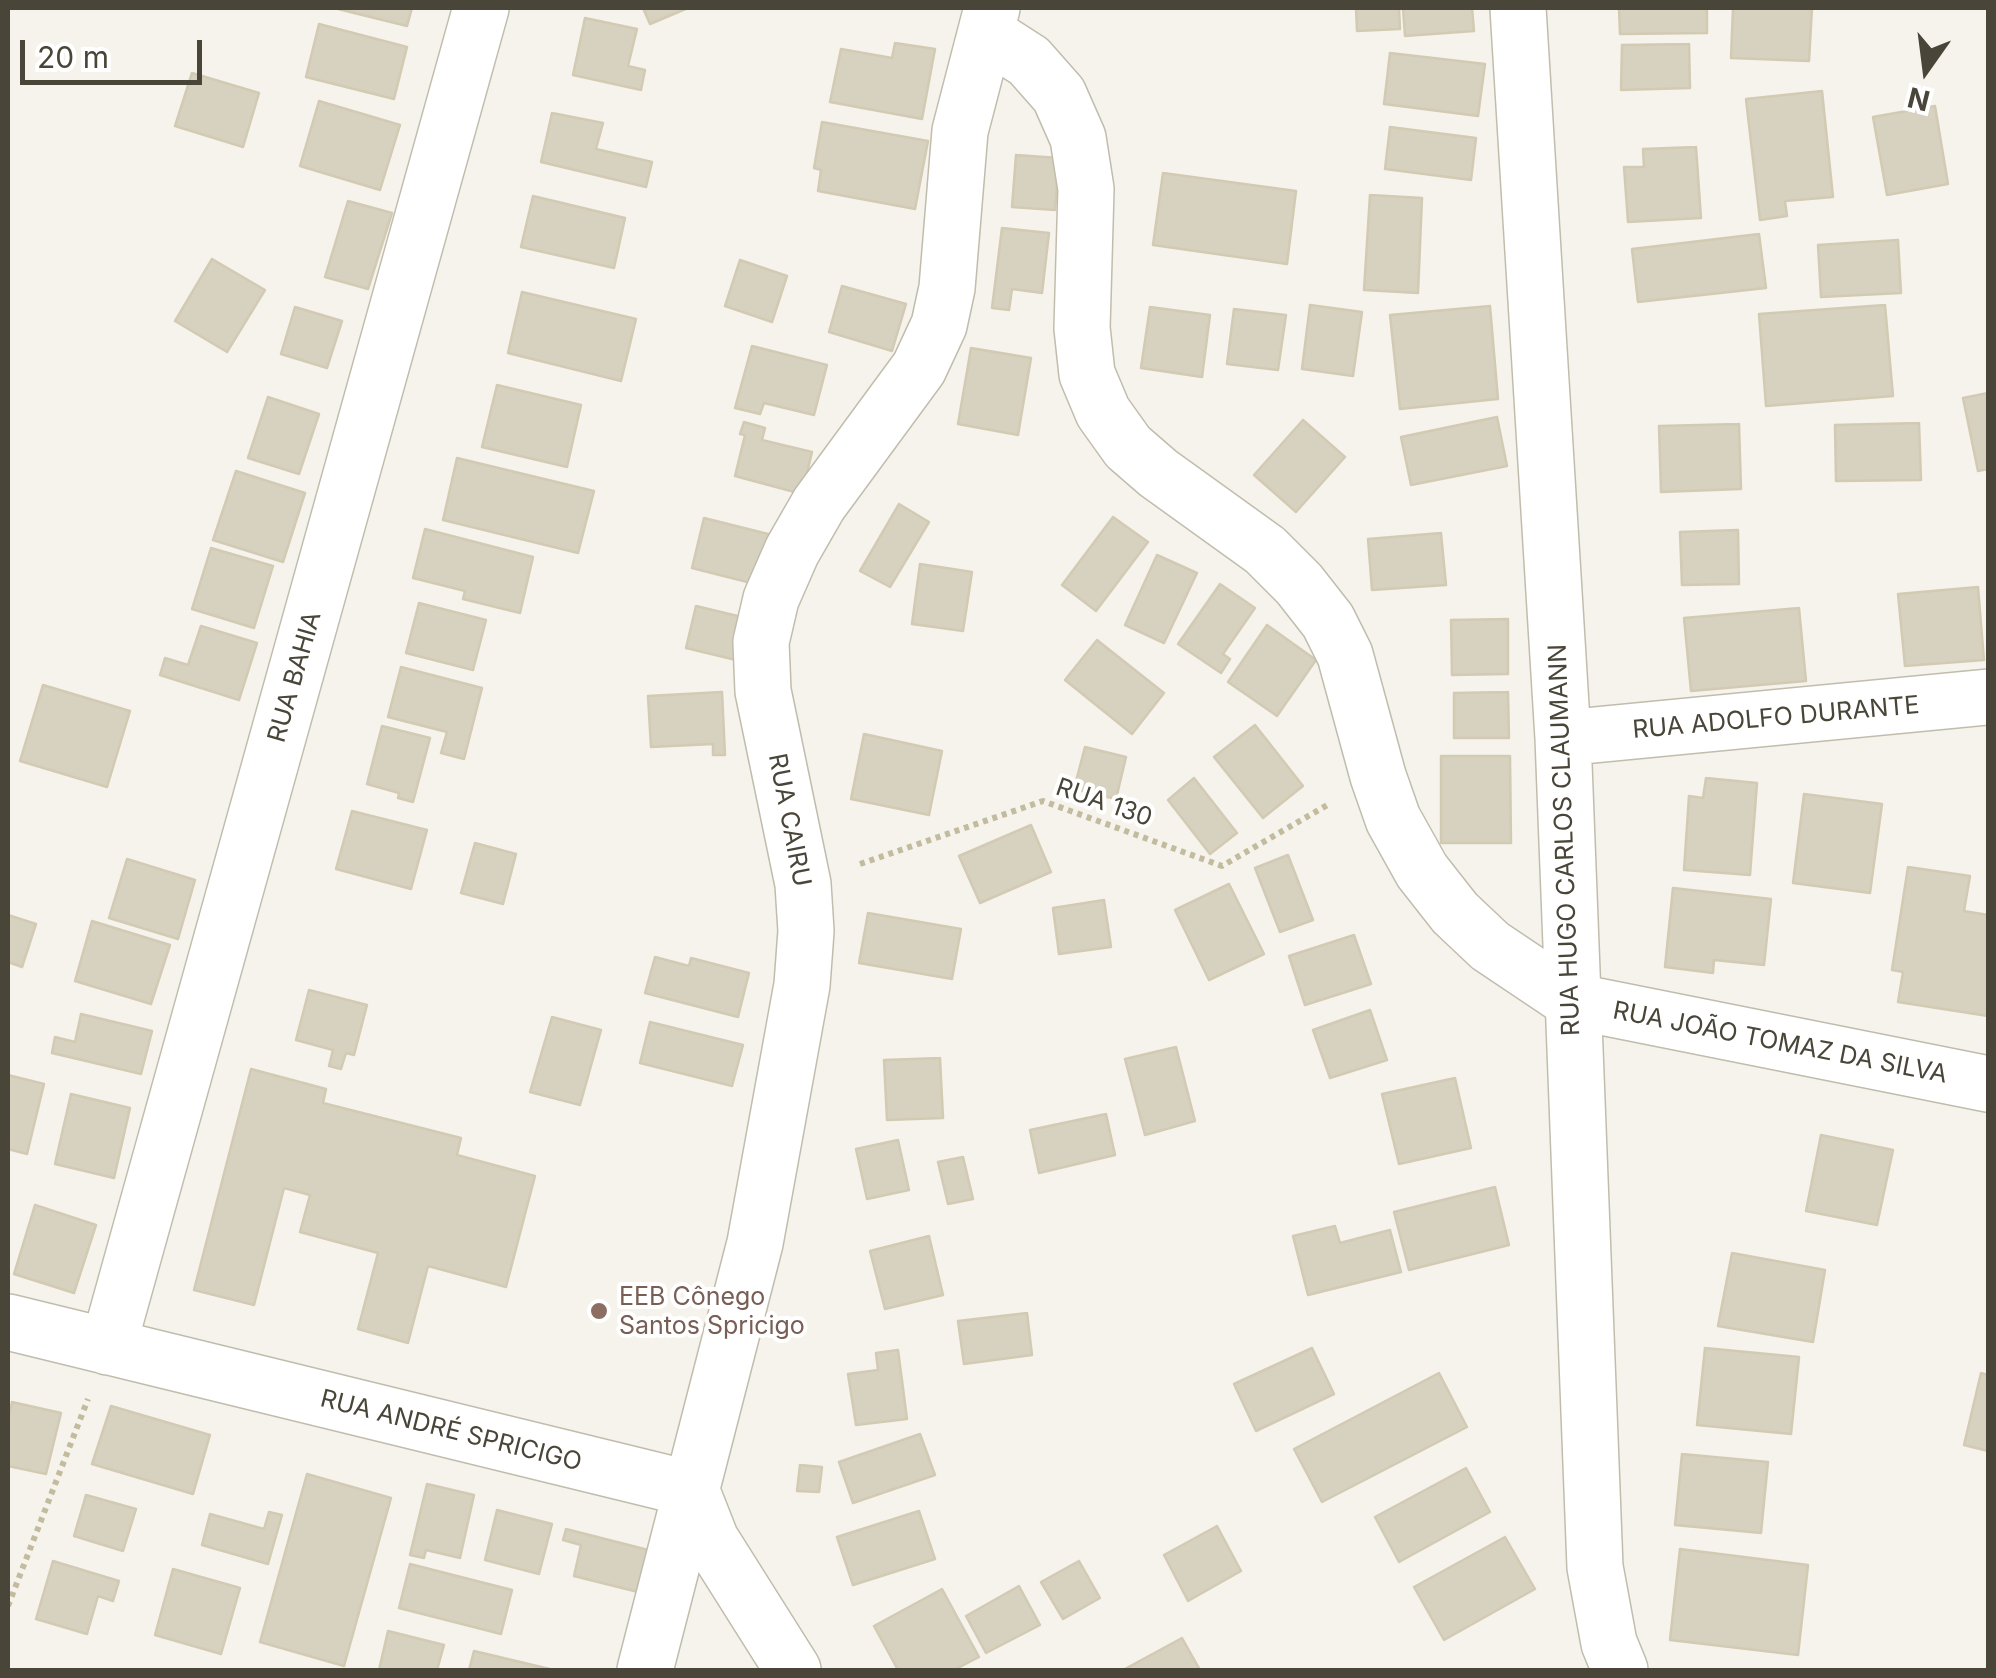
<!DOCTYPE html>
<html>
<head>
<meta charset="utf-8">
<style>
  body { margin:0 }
  #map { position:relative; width:1996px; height:1678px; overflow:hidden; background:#f5f3eb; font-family:Inter,sans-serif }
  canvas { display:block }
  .frame { position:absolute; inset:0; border:10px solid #494538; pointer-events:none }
  .north { position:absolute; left:1876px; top:20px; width:100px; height:100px; -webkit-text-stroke:8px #fff; paint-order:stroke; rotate:194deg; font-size:28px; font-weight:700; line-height:40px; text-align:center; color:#494538 }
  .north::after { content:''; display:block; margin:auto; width:35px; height:45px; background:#494538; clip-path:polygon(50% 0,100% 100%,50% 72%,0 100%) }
  .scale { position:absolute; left:20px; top:40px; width:182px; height:45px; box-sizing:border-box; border:5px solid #494538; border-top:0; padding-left:12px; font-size:30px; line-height:35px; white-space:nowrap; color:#494538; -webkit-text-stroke:8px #fff; paint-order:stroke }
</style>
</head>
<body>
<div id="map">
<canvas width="1996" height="1678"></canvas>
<div class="frame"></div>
<div class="north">N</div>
<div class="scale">20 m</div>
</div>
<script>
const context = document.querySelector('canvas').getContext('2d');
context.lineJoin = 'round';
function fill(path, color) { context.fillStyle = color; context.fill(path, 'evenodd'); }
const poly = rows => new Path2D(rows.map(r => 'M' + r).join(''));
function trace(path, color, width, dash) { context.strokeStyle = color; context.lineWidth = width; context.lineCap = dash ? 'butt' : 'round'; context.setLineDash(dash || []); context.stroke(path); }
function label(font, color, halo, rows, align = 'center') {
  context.font = font + ' Inter,sans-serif'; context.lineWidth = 8; context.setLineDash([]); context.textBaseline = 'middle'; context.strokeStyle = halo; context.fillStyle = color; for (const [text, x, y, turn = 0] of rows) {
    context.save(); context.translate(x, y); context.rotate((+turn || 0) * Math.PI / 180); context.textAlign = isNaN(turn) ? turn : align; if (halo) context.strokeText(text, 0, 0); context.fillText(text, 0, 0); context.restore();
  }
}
const building = poly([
  [334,8,412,8,407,26,334,8],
  [643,8,688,8,650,24,643,8],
  [1356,8,1399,8,1400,29,1357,31,1356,8],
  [1403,8,1472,8,1474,31,1405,36,1403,8],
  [1619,8,1707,8,1707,33,1620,34,1619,8],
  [1733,8,1812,8,1809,61,1731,58,1733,8],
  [585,18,637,29,628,66,645,70,641,90,573,75,585,18],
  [319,24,407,47,394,99,306,77,319,24],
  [895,43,935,49,922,119,830,102,841,49,892,58,895,43],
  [1689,44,1690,88,1621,90,1622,45,1689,44],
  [1390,53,1485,64,1478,116,1384,104,1390,53],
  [192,73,259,93,243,147,175,126,192,73],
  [1822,91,1833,197,1785,201,1787,216,1760,220,1746,99,1822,91],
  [319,101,400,125,380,190,300,166,319,101],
  [1935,106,1948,184,1887,195,1873,117,1935,106],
  [552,113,603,123,596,149,652,162,646,187,541,162,552,113],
  [822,122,928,141,915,209,818,191,821,170,814,168,822,122],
  [1390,127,1476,138,1471,180,1385,169,1390,127],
  [1696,147,1701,218,1628,222,1624,167,1644,167,1643,149,1696,147],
  [1016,155,1059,158,1055,210,1012,207,1016,155],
  [1163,173,1296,191,1287,264,1153,245,1163,173],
  [1370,195,1422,198,1418,293,1364,290,1370,195],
  [533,196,625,218,614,268,521,247,533,196],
  [348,201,392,213,368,289,325,277,348,201],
  [1002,228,1049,233,1042,293,1012,289,1009,310,992,308,1002,228],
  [1759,234,1766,288,1638,302,1632,249,1759,234],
  [1898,240,1901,293,1821,297,1818,245,1898,240],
  [212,259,265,290,227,352,175,321,212,259],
  [740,260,787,276,772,322,725,306,740,260],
  [842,286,906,304,892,351,829,332,842,286],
  [522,292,636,319,621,381,508,353,522,292],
  [1310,305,1362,312,1353,376,1302,369,1310,305],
  [1885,305,1893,396,1766,406,1759,314,1885,305],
  [1490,306,1498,399,1400,409,1390,315,1490,306],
  [295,307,342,321,327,368,281,354,295,307],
  [1150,307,1210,315,1202,377,1141,368,1150,307],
  [1234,309,1286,315,1278,370,1227,364,1234,309],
  [752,346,827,365,814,415,764,403,760,414,735,408,752,346],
  [971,348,1031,358,1018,435,958,424,971,348],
  [497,385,581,405,567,467,482,447,497,385],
  [1988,393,1988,469,1978,471,1963,398,1988,393],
  [268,397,319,414,299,474,248,458,268,397],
  [1497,417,1507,466,1411,485,1401,437,1497,417],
  [1303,420,1345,457,1296,512,1254,475,1303,420],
  [744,422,765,428,762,440,812,452,802,494,735,476,745,435,740,434,744,422],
  [1919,423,1921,480,1836,481,1835,425,1919,423],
  [1739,424,1741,489,1661,492,1659,426,1739,424],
  [457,458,594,491,578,553,443,520,457,458],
  [236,471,305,493,283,562,213,540,236,471],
  [899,504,929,522,890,587,860,571,899,504],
  [1113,517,1148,542,1096,611,1062,585,1113,517],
  [704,518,772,535,759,585,692,568,704,518],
  [425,529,533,557,520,613,463,599,465,591,413,578,425,529],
  [1738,530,1739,584,1682,585,1680,532,1738,530],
  [1441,533,1446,585,1372,590,1368,539,1441,533],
  [211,548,273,566,254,628,192,609,211,548],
  [1157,555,1197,573,1164,643,1125,625,1157,555],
  [920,564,972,572,963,631,912,624,920,564],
  [1220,584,1255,608,1223,654,1230,659,1221,673,1178,644,1220,584],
  [1978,587,1984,660,1905,666,1898,594,1978,587],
  [419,603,486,620,473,670,406,653,419,603],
  [696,606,746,618,736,660,686,648,696,606],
  [1799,608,1806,681,1691,691,1684,618,1799,608],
  [1508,619,1508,674,1452,675,1451,620,1508,619],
  [1267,625,1316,660,1277,716,1228,682,1267,625],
  [201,626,257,643,239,700,160,675,165,658,188,665,201,626],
  [1097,640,1164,693,1132,734,1065,680,1097,640],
  [401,667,482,688,464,759,441,753,447,732,388,717,401,667],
  [43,685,130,711,107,787,20,761,43,685],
  [722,692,725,755,713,755,713,744,651,747,648,696,722,692],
  [1508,692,1509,738,1454,738,1454,693,1508,692],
  [1255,725,1303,786,1263,818,1214,757,1255,725],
  [382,726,430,738,413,802,398,798,399,793,367,784,382,726],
  [864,734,942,751,929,815,851,799,864,734],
  [1085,747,1126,757,1116,799,1074,789,1085,747],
  [1441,756,1510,756,1511,843,1441,843,1441,756],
  [1194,778,1237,833,1210,854,1168,800,1194,778],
  [1706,778,1757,783,1750,875,1684,870,1689,796,1703,798,1706,778],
  [1804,794,1882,804,1870,893,1793,883,1804,794],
  [352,811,427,830,411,889,336,869,352,811],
  [1031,825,1051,872,980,903,959,856,1031,825],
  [475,843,516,854,503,904,461,893,475,843],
  [1288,855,1313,920,1280,932,1255,868,1288,855],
  [127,859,195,880,178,939,109,918,127,859],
  [1908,867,1970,876,1964,911,1988,915,1988,1016,1898,1002,1903,972,1892,970,1908,867],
  [1229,884,1264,954,1209,980,1175,910,1229,884],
  [1673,888,1771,899,1764,965,1714,960,1713,973,1665,967,1673,888],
  [1104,900,1111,947,1059,954,1053,908,1104,900],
  [868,913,961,929,952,979,859,963,868,913],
  [8,915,36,924,22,967,8,962,8,915],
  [92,921,170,945,151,1004,75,981,92,921],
  [1354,935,1371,984,1305,1005,1289,956,1354,935],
  [655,957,689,966,691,958,749,973,738,1017,645,993,655,957],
  [309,990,367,1005,354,1055,346,1053,341,1069,329,1066,333,1050,296,1040,309,990],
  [1370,1010,1387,1060,1330,1078,1313,1030,1370,1010],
  [81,1014,152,1031,141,1074,52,1053,55,1037,75,1042,81,1014],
  [552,1017,601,1030,580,1105,530,1092,552,1017],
  [650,1022,743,1045,732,1086,640,1063,650,1022],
  [1176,1047,1195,1121,1145,1135,1125,1059,1176,1047],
  [940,1058,943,1118,887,1120,884,1060,940,1058],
  [251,1069,326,1089,323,1103,461,1138,457,1155,535,1176,506,1287,428,1266,408,1343,358,1329,378,1253,300,1232,310,1195,284,1188,254,1305,194,1290,251,1069],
  [8,1075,44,1084,27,1154,8,1149,8,1075],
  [1455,1078,1471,1148,1399,1164,1382,1094,1455,1078],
  [71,1094,130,1108,114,1178,55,1164,71,1094],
  [1106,1114,1115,1155,1039,1173,1030,1130,1106,1114],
  [1821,1135,1893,1150,1877,1225,1806,1211,1821,1135],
  [898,1140,909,1190,867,1199,856,1149,898,1140],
  [963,1157,973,1199,948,1204,938,1162,963,1157],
  [1495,1187,1509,1245,1409,1270,1394,1212,1495,1187],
  [35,1205,96,1225,74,1293,14,1274,35,1205],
  [1335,1226,1340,1243,1390,1230,1401,1272,1308,1295,1293,1236,1335,1226],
  [929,1236,943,1295,885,1309,870,1251,929,1236],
  [1732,1253,1825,1270,1813,1342,1718,1326,1732,1253],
  [1027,1313,1032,1355,964,1364,958,1321,1027,1313],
  [1312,1348,1334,1394,1256,1431,1234,1384,1312,1348],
  [1705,1348,1799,1357,1791,1434,1697,1425,1705,1348],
  [898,1350,907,1419,856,1425,848,1374,878,1370,876,1353,898,1350],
  [1439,1373,1467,1427,1322,1502,1294,1449,1439,1373],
  [1981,1373,1988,1375,1988,1451,1964,1445,1981,1373],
  [12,1402,61,1413,46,1474,8,1466,8,1421,12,1402],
  [111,1406,210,1435,193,1494,92,1464,111,1406],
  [920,1434,935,1475,853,1503,839,1462,920,1434],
  [1682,1454,1768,1462,1761,1533,1675,1525,1682,1454],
  [800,1465,822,1467,819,1492,797,1491,800,1465],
  [1466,1468,1490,1512,1399,1562,1375,1517,1466,1468],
  [307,1474,391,1498,344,1666,260,1642,307,1474],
  [427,1484,474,1495,460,1558,426,1550,424,1558,410,1555,427,1484],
  [86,1495,136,1509,123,1551,74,1536,86,1495],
  [497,1510,552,1524,539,1574,485,1560,497,1510],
  [919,1511,935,1559,853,1585,837,1537,919,1511],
  [269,1512,282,1515,268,1564,202,1545,210,1514,264,1529,269,1512],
  [1217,1526,1241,1571,1188,1601,1164,1555,1217,1526],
  [566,1529,656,1552,646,1594,574,1576,581,1545,563,1540,566,1529],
  [1505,1537,1535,1589,1444,1640,1414,1587,1505,1537],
  [1680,1549,1808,1565,1798,1655,1670,1640,1680,1549],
  [53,1561,119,1581,113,1601,98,1596,87,1634,36,1619,53,1561],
  [1079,1561,1100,1598,1063,1619,1041,1582,1079,1561],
  [410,1564,512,1590,501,1634,399,1608,410,1564],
  [173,1569,240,1588,221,1654,155,1635,173,1569],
  [1019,1586,1040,1625,986,1653,966,1616,1019,1586],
  [942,1589,979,1657,954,1670,898,1670,874,1626,942,1589],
  [388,1631,444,1645,437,1670,379,1670,388,1631],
  [1182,1638,1200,1670,1123,1670,1182,1638],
  [474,1651,554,1670,469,1670,474,1651]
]);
fill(building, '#d7d1c0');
trace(building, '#d2cab3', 2.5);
const street = poly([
  [1518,8,1563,738,1595,1567,1609,1643,1620,1670],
  [987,34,1029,61,1059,95,1078,138,1086,189,1082,328,1087,374,1103,412,1128,447,1158,473,1265,550,1299,584,1328,621,1345,655,1378,776,1393,819,1422,871,1455,913,1490,946,1572,1001,1988,1084],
  [1563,738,1988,697],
  [8,1322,691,1489,711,1540,793,1670],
  [108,1347,481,8],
  [645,1670,755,1243,802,985,806,931,803,884,763,691,761,642,771,599,792,551,819,504,919,368,939,325,947,288,960,131,992,8]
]);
trace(street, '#c1bdad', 58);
trace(poly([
  [860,864,1043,801,1222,866,1329,804],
  [8,1606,88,1399]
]), '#c3bb9e', 6, [5, 5]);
trace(street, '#fff', 55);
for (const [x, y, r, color] of [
  [599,1311,10,"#8d6e63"]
]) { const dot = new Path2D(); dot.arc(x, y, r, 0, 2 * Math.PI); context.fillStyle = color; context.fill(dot); trace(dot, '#fff', 4); }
label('25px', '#494538', '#fff', [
  ["RUA BAHIA",295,677,-74],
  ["RUA ADOLFO DURANTE",1776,718,-5],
  ["RUA 130",1104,803,19],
  ["RUA CAIRU",789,820,79],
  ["RUA HUGO CARLOS CLAUMANN",1565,840,-92],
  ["RUA JOÃO TOMAZ DA SILVA",1780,1043,11],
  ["RUA ANDRÉ SPRICIGO",451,1431,14]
]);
label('25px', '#785e54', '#fff', [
  ["EEB Cônego",619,1297],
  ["Santos Spricigo",619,1326]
], 'left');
</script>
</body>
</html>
